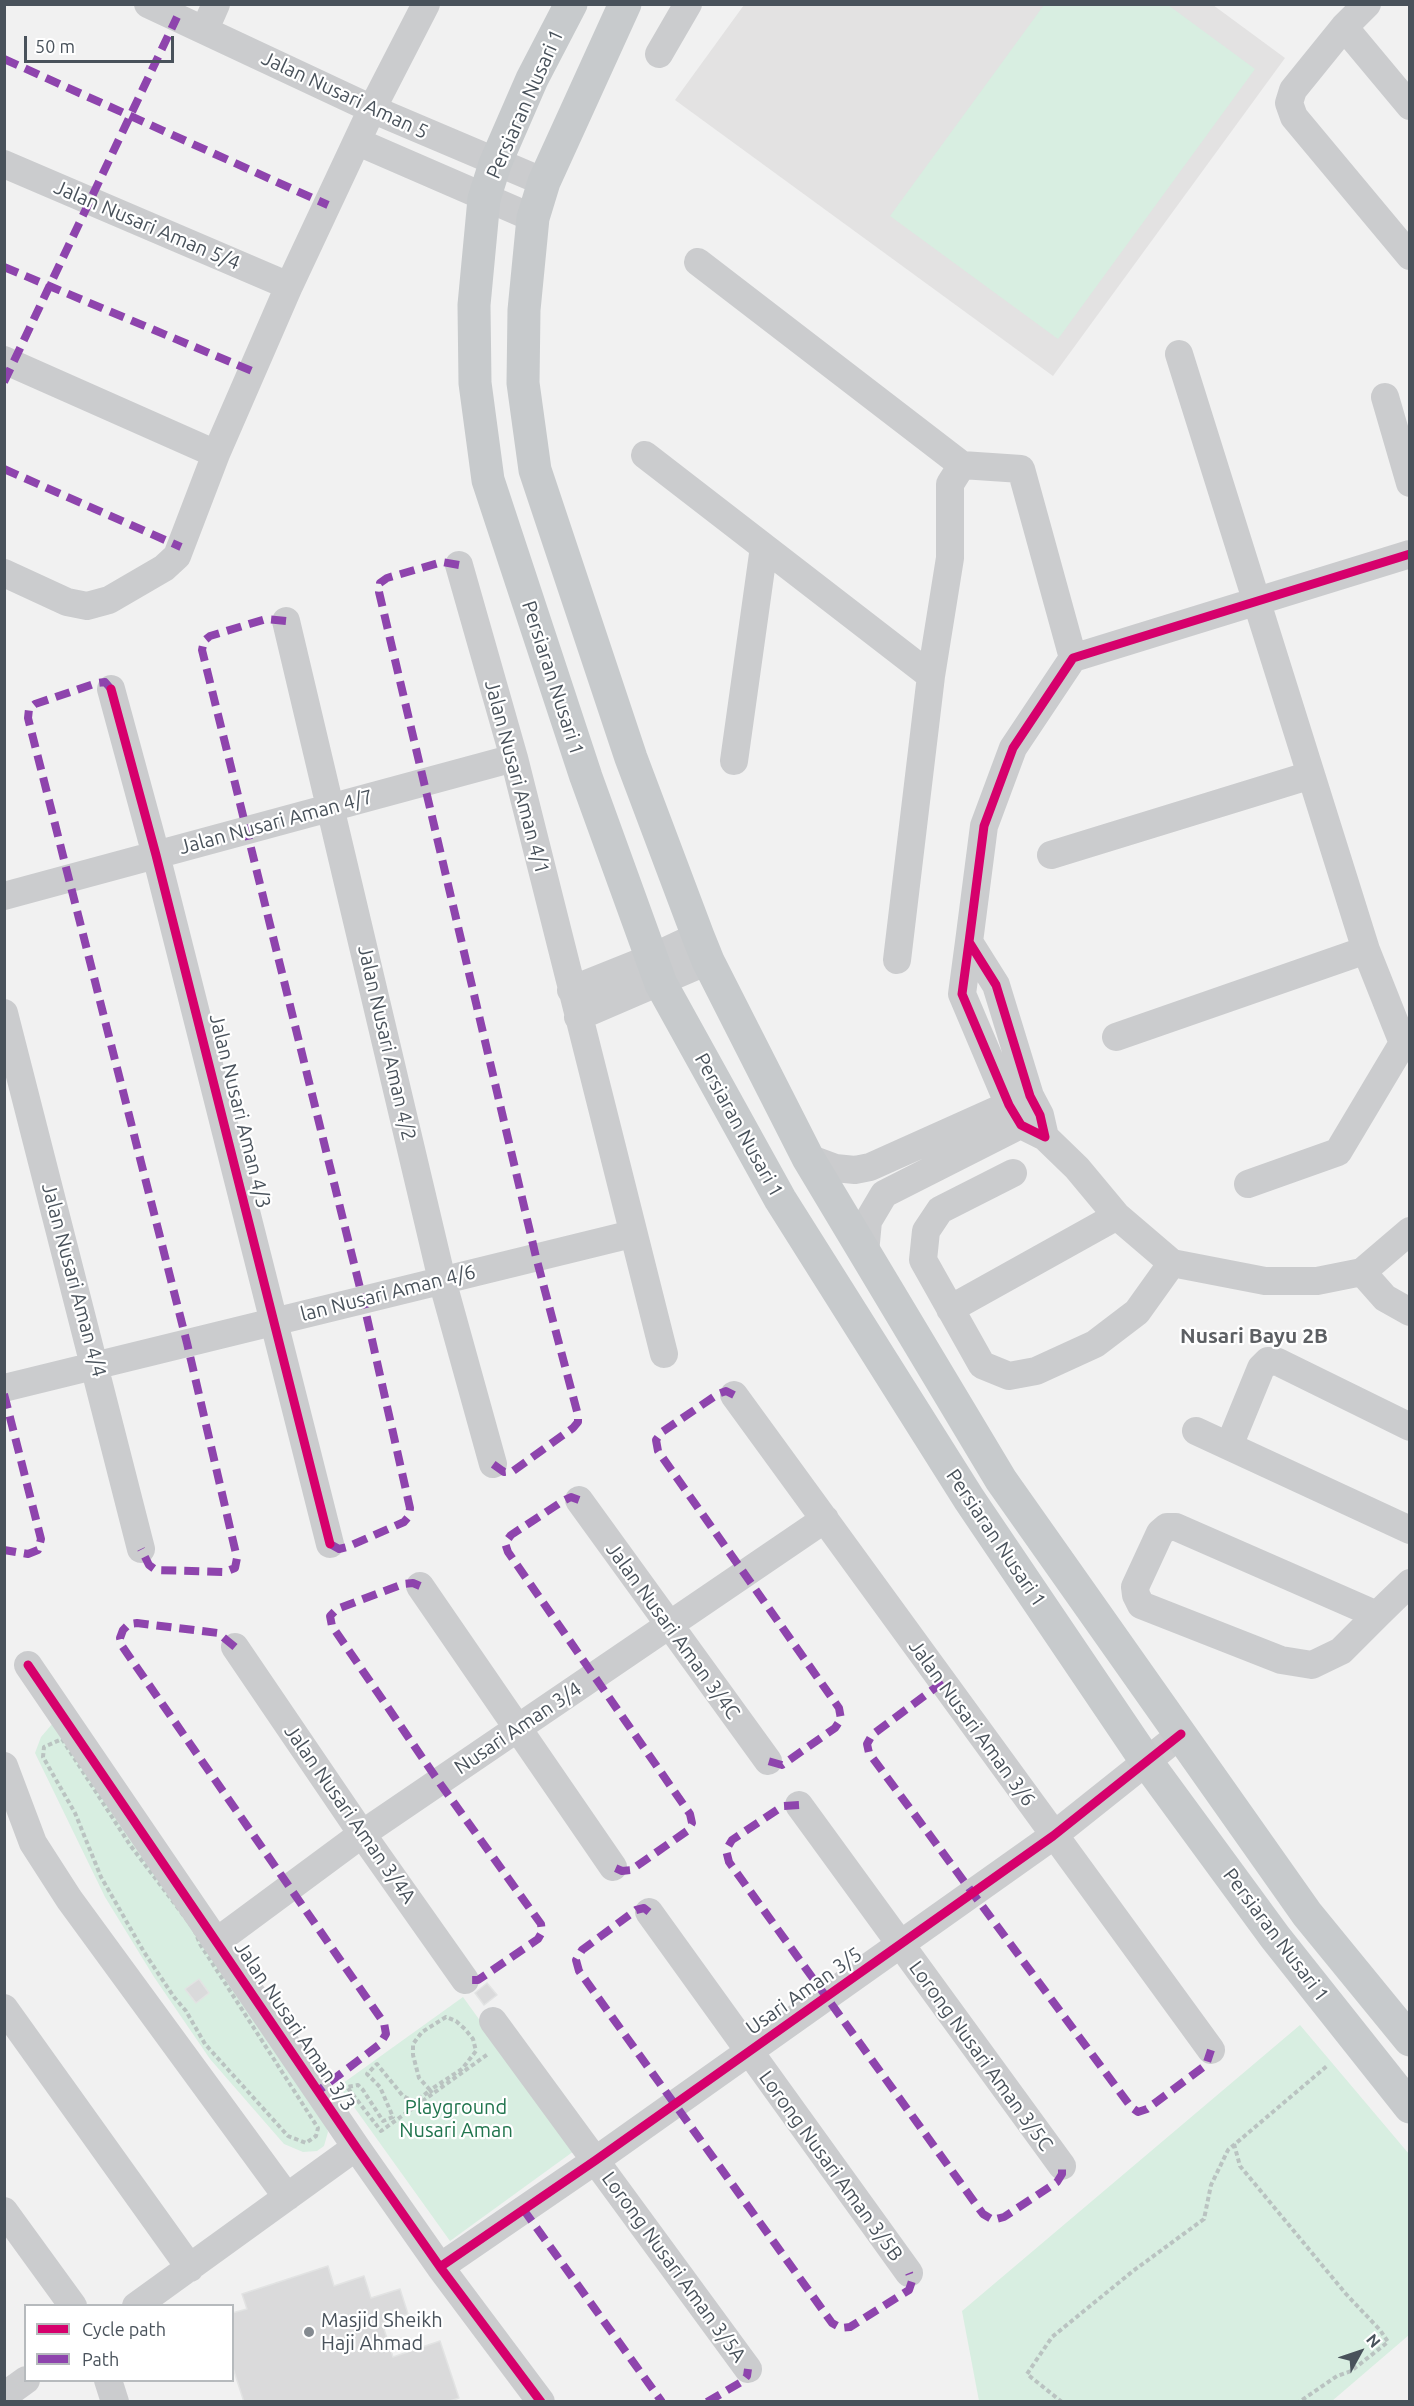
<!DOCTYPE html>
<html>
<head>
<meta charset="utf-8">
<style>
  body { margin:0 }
  #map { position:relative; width:1414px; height:2406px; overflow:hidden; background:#f1f1f1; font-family:Ubuntu,sans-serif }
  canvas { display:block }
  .frame { position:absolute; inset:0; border:6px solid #49525b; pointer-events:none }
  .legend { position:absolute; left:24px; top:2304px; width:210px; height:78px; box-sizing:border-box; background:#fff; border:2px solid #b6babd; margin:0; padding:8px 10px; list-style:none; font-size:18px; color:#49525b }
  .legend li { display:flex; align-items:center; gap:12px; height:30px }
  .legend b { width:30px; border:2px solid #b6babd }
  .north { position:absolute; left:1330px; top:2322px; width:60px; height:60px; -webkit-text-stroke:4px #fff; paint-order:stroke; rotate:50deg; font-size:16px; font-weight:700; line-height:24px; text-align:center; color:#49525b }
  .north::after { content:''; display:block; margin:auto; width:21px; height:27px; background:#49525b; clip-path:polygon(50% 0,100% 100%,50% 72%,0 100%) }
  .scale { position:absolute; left:24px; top:36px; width:150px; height:27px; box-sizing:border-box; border:3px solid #49525b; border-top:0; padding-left:8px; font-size:18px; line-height:21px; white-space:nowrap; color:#49525b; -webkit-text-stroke:4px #fff; paint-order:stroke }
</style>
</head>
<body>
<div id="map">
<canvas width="1414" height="2406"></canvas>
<div class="frame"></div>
<ul class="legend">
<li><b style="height:8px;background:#d6006c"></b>Cycle path</li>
<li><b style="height:8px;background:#8e44ad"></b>Path</li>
</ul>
<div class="north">N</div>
<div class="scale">50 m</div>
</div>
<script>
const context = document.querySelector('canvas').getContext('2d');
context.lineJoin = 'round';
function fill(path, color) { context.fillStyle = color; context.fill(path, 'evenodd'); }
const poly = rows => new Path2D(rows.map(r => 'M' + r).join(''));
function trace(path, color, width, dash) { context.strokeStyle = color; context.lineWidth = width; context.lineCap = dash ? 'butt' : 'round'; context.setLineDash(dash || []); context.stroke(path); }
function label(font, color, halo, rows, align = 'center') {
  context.font = font + ' Ubuntu,sans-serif'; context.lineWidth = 4.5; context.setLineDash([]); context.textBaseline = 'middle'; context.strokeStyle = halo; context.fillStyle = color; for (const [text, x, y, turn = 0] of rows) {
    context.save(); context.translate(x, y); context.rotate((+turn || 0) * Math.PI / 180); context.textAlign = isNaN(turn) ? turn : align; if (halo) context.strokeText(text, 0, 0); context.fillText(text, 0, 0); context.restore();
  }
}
fill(poly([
  [744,5,1213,5,1285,58,1053,376,675,100]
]), '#e3e2e2');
fill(poly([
  [1044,5,1168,5,1255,69,1058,339,890,216],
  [53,1723,324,2119,328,2132,324,2146,317,2151,303,2152,284,2144,210,2059,154,1977,105,1897,35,1753,41,1737],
  [463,1997,574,2151,450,2241,339,2086],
  [1300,2025,1409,2154,1409,2335,1332,2401,979,2401,962,2311]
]), '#d8eee1');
const building = poly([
  [199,1979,209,1993,196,2003,185,1989,199,1979],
  [487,1983,497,1995,484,2005,475,1993,487,1983],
  [328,2266,334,2286,364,2276,371,2298,400,2289,408,2314,382,2323,393,2357,440,2341,459,2398,447,2402,244,2402,232,2365,232,2313,247,2309,242,2294,328,2266]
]);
fill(building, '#dadadb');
trace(building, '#e2e3e3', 1.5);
trace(poly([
  [62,1739,130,1845,194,1929,200,1944,318,2128,316,2136,306,2143,288,2136,205,2044,186,2011,174,1997,144,1952,101,1877,75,1813,43,1757,44,1747,62,1739],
  [432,2093,430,2090,462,2069,476,2051,473,2039,465,2029,456,2021,446,2017,422,2032,413,2044,413,2055,419,2078,430,2090,423,2096,413,2101,403,2096,377,2064,367,2074,380,2087,393,2117,383,2121,363,2090,358,2085,347,2087,381,2131,488,2054],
  [1234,2144,1240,2166,1346,2294,1380,2330,1388,2342,1351,2371,1337,2376,1299,2402],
  [1062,2402,1027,2374,1052,2337,1133,2271,1204,2219,1211,2185,1228,2150,1327,2066]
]), '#bac3c1', 4, [4.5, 3]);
trace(poly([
  [148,4,372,109,544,182],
  [1367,4,1344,27,1293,90,1289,103,1294,117,1410,256],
  [1344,27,1410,106],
  [205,29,216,4],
  [659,54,688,4],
  [358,142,533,218],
  [4,164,289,286],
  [698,262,962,465,1021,469,1073,658],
  [1179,354,1366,950,1403,1043,1410,1045],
  [4,360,216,454],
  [1385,397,1410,483],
  [645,455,931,676],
  [459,565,514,758,664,1354],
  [4,573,67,602,87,606,109,600,164,568,177,556,216,454,289,286,372,109,426,4],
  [286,621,442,1280,493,1464],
  [111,689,156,855,330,1544],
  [734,761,764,547],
  [1051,855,1311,775],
  [4,896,514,758],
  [969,942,996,985,1030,1096,1040,1115,1045,1137,1021,1125,1009,1105,962,994,969,942,984,826,1013,748,1073,658,1410,554],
  [897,960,931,676,950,558,950,484,962,465],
  [571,990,651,958,698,936],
  [4,1013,141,1549],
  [578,1017,708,961],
  [1116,1037,1366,950],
  [1045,1137,1077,1168,1117,1216,1172,1263,1265,1281,1317,1281,1362,1272,1410,1231],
  [808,1158,835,1168,855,1170,870,1167,1026,1097],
  [1013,1173,940,1210,926,1231,923,1260,982,1365,1009,1376,1036,1371,1095,1344,1137,1312,1172,1263],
  [1248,1184,1338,1152,1403,1043],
  [865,1253,868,1221,884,1194,1036,1117],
  [1362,1272,1385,1298,1410,1312],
  [950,1309,1117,1216],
  [4,1388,632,1234],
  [734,1395,1211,2050],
  [1196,1431,1410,1530],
  [1229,1446,1261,1368,1268,1361,1278,1362,1410,1427],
  [579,1500,768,1761],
  [420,1586,613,1867],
  [1377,1615,1176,1527,1167,1527,1160,1533,1135,1587,1136,1595,1141,1605,1281,1660,1312,1665,1341,1651,1377,1615,1410,1583],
  [235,1647,362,1834,465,1980],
  [28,1665,356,2147,440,2267,541,2402],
  [4,1766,33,1843,69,1899,287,2197],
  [799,1805,1062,2166],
  [649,1912,909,2273],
  [216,1942,362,1834,825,1519],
  [4,2008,190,2268],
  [493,2021,748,2369],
  [4,2211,73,2306],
  [440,2267,596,2160,1053,1836,1181,1734],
  [136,2306,356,2147],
  [108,2380,115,2402],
  [4,2396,26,2380]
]), '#cbccce', 28);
trace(poly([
  [571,4,532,79,495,164,484,199,474,305,475,383,488,480,586,777,661,984,780,1199,969,1499,1146,1761,1275,1937,1410,2107],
  [625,4,544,182,533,218,524,310,523,383,535,470,631,758,698,936,708,961,808,1158,1001,1480,1307,1914,1410,2040]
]), '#c7cacc', 33);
trace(poly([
  [4,59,328,205],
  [4,267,252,371],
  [4,382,177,17],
  [4,469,181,547],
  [459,565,442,562,387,578,380,583,379,592,536,1257,578,1415,578,1422,573,1428,513,1471,504,1472,493,1464],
  [286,621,266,619,210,636,204,641,202,650,363,1300,410,1508,409,1516,404,1522,347,1547,339,1549,330,1544],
  [111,689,105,682,97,683,35,704,29,709,28,718,187,1343,237,1558,235,1568,225,1572,156,1570,149,1565,141,1549],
  [4,1394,41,1539,38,1550,28,1554,4,1550],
  [734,1395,726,1391,718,1394,662,1432,656,1440,658,1451,839,1708,841,1719,835,1728,782,1765,768,1761],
  [579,1500,571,1497,563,1501,511,1535,505,1543,508,1552,690,1814,692,1823,687,1831,631,1870,622,1871,613,1867],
  [420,1586,413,1583,403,1584,337,1609,330,1616,332,1626,439,1782,541,1924,542,1932,538,1939,478,1980,465,1980],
  [235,1647,218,1633,137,1623,129,1624,123,1630,120,1638,122,1646,384,2023,386,2034,380,2044,318,2091],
  [943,1682,872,1735,867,1744,869,1753,1131,2107,1138,2112,1147,2109,1206,2065,1211,2050],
  [799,1805,783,1806,732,1840,726,1850,729,1862,983,2214,993,2220,1004,2217,1057,2182,1062,2174,1062,2166],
  [649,1912,644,1908,636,1910,582,1950,576,1960,579,1971,832,2323,841,2328,850,2327,909,2290,912,2281,909,2273],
  [523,2209,662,2402],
  [707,2402,743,2381,747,2376,748,2369]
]), '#8e44ad', 8, [15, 8]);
trace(poly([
  [111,689,156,855,330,1544],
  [969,942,996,985,1030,1096,1040,1115,1045,1137,1021,1125,1009,1105,962,994,969,942,984,826,1013,748,1073,658,1410,554],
  [28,1665,356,2147,440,2267,541,2402],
  [440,2267,596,2160,1053,1836,1181,1734]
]), '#d6006c', 9);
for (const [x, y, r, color] of [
  [309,2332,6,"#848a90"]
]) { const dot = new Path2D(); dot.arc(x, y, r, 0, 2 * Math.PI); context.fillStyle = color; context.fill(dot); trace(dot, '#fff', 2); }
label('20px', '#49525b', '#fff', [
  ["Jalan Nusari Aman 5",345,95,25],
  ["Persiaran Nusari 1",525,104,-66],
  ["Jalan Nusari Aman 5/4",147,225,23],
  ["Persiaran Nusari 1",553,678,72],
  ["Jalan Nusari Aman 4/1",517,777,75],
  ["Jalan Nusari Aman 4/7",276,822,-15],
  ["Jalan Nusari Aman 4/2",387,1043,77],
  ["Jalan Nusari Aman 4/3",240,1111,76],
  ["Persiaran Nusari 1",739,1125,61],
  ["Jalan Nusari Aman 4/4",74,1280,75],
  ["lan Nusari Aman 4/6",388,1293,-14],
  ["Persiaran Nusari 1",996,1538,56],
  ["Jalan Nusari Aman 3/4C",673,1631,54],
  ["Jalan Nusari Aman 3/6",972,1723,54],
  ["Nusari Aman 3/4",518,1728,-34],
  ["Jalan Nusari Aman 3/4A",350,1814,55],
  ["Persiaran Nusari 1",1276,1935,53],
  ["Usari Aman 3/5",804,1991,-35],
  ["Jalan Nusari Aman 3/3",295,2026,56],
  ["Lorong Nusari Aman 3/5C",981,2056,54],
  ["Lorong Nusari Aman 3/5B",831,2166,54],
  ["Lorong Nusari Aman 3/5A",674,2267,54]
]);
label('20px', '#21754e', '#fff', [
  ["Playground",456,2107],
  ["Nusari Aman",456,2130]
]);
label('20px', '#49525b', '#fff', [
  ["Masjid Sheikh",321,2320],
  ["Haji Ahmad",321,2343]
], 'left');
label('bold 21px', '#5d6064', '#fff', [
  ["Nusari Bayu 2B",1254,1336]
]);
</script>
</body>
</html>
